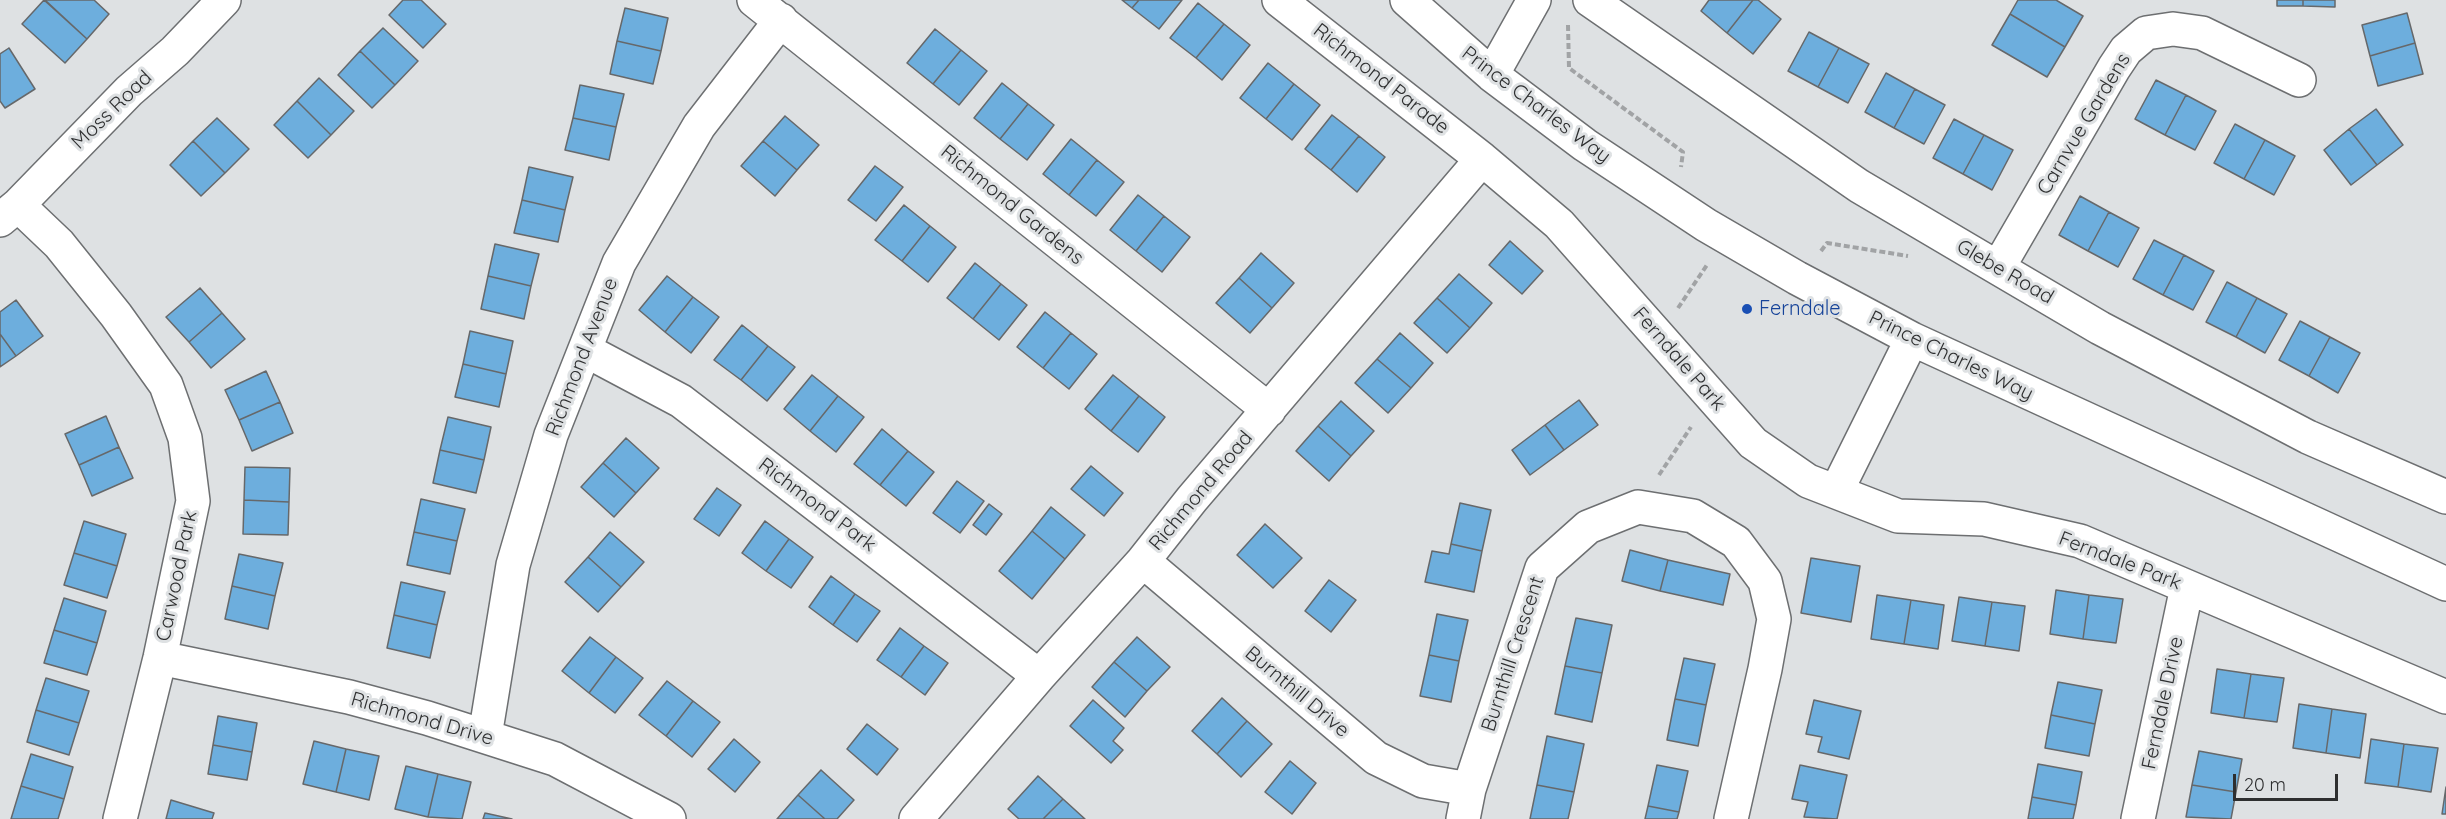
<!DOCTYPE html>
<html>
<head>
<meta charset="utf-8">
<style>
  body { margin:0 }
  #map { position:relative; width:2446px; height:819px; overflow:hidden; background:#dee1e3; font-family:Quicksand,sans-serif }
  canvas { display:block }
  .scale { position:absolute; left:2233px; top:774px; width:105px; height:27px; box-sizing:border-box; border:3px solid #2e2f30; border-top:0; padding-left:8px; font-size:18px; line-height:21px; white-space:nowrap; color:#2e2f30; -webkit-text-stroke:4px #dee1e3; paint-order:stroke }
</style>
</head>
<body>
<div id="map">
<canvas width="2446" height="819"></canvas>
<div class="scale">20 m</div>
</div>
<script>
const context = document.querySelector('canvas').getContext('2d');
context.lineJoin = 'round';
function fill(path, color) { context.fillStyle = color; context.fill(path, 'evenodd'); }
const poly = rows => new Path2D(rows.map(r => 'M' + r).join(''));
function trace(path, color, width, dash) { context.strokeStyle = color; context.lineWidth = width; context.lineCap = dash ? 'butt' : 'round'; context.setLineDash(dash || []); context.stroke(path); }
function label(font, color, halo, rows, align = 'center') {
  context.font = font + ' Quicksand,sans-serif'; context.lineWidth = 6; context.setLineDash([]); context.textBaseline = 'middle'; context.strokeStyle = halo; context.fillStyle = color; for (const [text, x, y, turn = 0] of rows) {
    context.save(); context.translate(x, y); context.rotate((+turn || 0) * Math.PI / 180); context.textAlign = isNaN(turn) ? turn : align; if (halo) context.strokeText(text, 0, 0); context.fillText(text, 0, 0); context.restore();
  }
}
const building = poly([
  [44,0,87,39,65,63,22,24,44,0],
  [45,0,94,0,109,14,87,39,45,0],
  [403,0,421,0,446,24,423,48,389,15,403,0],
  [1122,0,1139,0,1132,8,1122,0],
  [1139,0,1182,0,1159,29,1132,8,1139,0],
  [1709,0,1753,0,1727,33,1701,11,1709,0],
  [1753,0,1758,0,1781,19,1753,54,1727,33,1753,0],
  [2018,0,2056,0,2083,16,2065,47,2010,14,2018,0],
  [2277,0,2303,0,2303,6,2277,6,2277,0],
  [2303,0,2335,0,2335,7,2303,6,2303,0],
  [1198,3,1224,24,1196,58,1170,38,1198,3],
  [625,8,668,18,661,51,617,41,625,8],
  [2407,13,2415,43,2370,56,2362,25,2407,13],
  [2010,14,2065,47,2047,77,1992,45,2010,14],
  [1224,24,1250,45,1222,80,1196,58,1224,24],
  [383,28,418,61,395,85,360,51,383,28],
  [935,29,961,50,933,84,907,63,935,29],
  [1809,32,1839,48,1818,87,1788,71,1809,32],
  [617,41,661,51,653,84,610,74,617,41],
  [2415,43,2423,74,2378,86,2370,56,2415,43],
  [9,48,35,89,5,108,0,101,0,54,9,48],
  [1839,48,1869,64,1848,103,1818,87,1839,48],
  [961,50,987,71,959,105,933,84,961,50],
  [360,51,395,85,372,108,338,75,360,51],
  [1268,63,1294,84,1266,119,1240,98,1268,63],
  [1886,73,1915,89,1894,128,1865,112,1886,73],
  [319,78,354,111,331,135,297,101,319,78],
  [2156,80,2186,95,2165,135,2135,119,2156,80],
  [1002,83,1028,104,1000,139,974,118,1002,83],
  [1294,84,1320,105,1292,140,1266,119,1294,84],
  [580,85,624,94,616,127,573,118,580,85],
  [1915,89,1945,105,1924,144,1894,128,1915,89],
  [2186,95,2216,111,2195,150,2165,135,2186,95],
  [297,101,331,135,308,158,274,125,297,101],
  [1028,104,1054,125,1027,160,1000,139,1028,104],
  [2376,109,2403,145,2377,165,2349,129,2376,109],
  [1332,115,1359,136,1331,170,1305,149,1332,115],
  [785,116,819,145,797,170,763,141,785,116],
  [217,118,249,149,225,173,193,141,217,118],
  [573,118,616,127,609,160,565,150,573,118],
  [1954,119,1984,135,1963,174,1933,158,1954,119],
  [2235,124,2265,140,2244,179,2214,163,2235,124],
  [2349,129,2377,165,2351,185,2324,150,2349,129],
  [1984,135,2013,150,1992,190,1963,174,1984,135],
  [1359,136,1385,157,1357,192,1331,170,1359,136],
  [1071,139,1097,160,1069,195,1043,174,1071,139],
  [2265,140,2295,156,2274,195,2244,179,2265,140],
  [193,141,225,173,201,196,170,165,193,141],
  [763,141,797,170,775,196,741,166,763,141],
  [1097,160,1124,182,1096,216,1069,195,1097,160],
  [875,166,903,187,876,221,848,200,875,166],
  [529,167,573,177,565,210,522,200,529,167],
  [1138,195,1164,216,1136,251,1110,230,1138,195],
  [2080,196,2109,212,2088,251,2059,235,2080,196],
  [522,200,565,210,558,242,514,233,522,200],
  [904,205,930,226,902,261,875,240,904,205],
  [2109,212,2139,228,2118,267,2088,251,2109,212],
  [1164,216,1190,237,1162,272,1136,251,1164,216],
  [930,226,956,247,928,282,902,261,930,226],
  [2154,240,2184,255,2163,295,2133,279,2154,240],
  [1510,241,1543,271,1522,294,1489,265,1510,241],
  [495,244,539,254,531,286,488,276,495,244],
  [1261,253,1294,283,1272,308,1239,278,1261,253],
  [2184,255,2214,271,2193,310,2163,295,2184,255],
  [975,263,1001,284,973,319,947,298,975,263],
  [1459,274,1492,303,1470,328,1437,298,1459,274],
  [488,276,531,286,524,319,481,309,488,276],
  [667,276,693,297,665,332,639,310,667,276],
  [1239,278,1272,308,1250,333,1216,303,1239,278],
  [2227,282,2257,298,2236,337,2206,322,2227,282],
  [1001,284,1027,305,999,340,973,319,1001,284],
  [200,288,222,313,189,342,166,317,200,288],
  [693,297,719,317,691,353,665,332,693,297],
  [1437,298,1470,328,1447,353,1414,323,1437,298],
  [2257,298,2287,314,2265,353,2236,337,2257,298],
  [16,300,43,336,16,356,0,334,0,312,16,300],
  [1045,312,1071,333,1043,368,1017,347,1045,312],
  [222,313,245,339,211,368,189,342,222,313],
  [2300,321,2330,337,2309,376,2279,360,2300,321],
  [742,325,768,346,741,380,714,360,742,325],
  [470,331,513,341,506,374,463,364,470,331],
  [1071,333,1097,354,1069,389,1043,368,1071,333],
  [1400,333,1433,363,1411,388,1377,359,1400,333],
  [0,334,16,356,0,367,0,334],
  [2330,337,2360,353,2338,393,2309,376,2330,337],
  [768,346,795,367,767,401,741,380,768,346],
  [1377,359,1411,388,1388,413,1355,383,1377,359],
  [463,364,506,374,499,407,455,397,463,364],
  [266,371,280,402,239,420,225,390,266,371],
  [812,375,838,396,810,431,784,409,812,375],
  [1113,375,1139,396,1111,431,1085,409,1113,375],
  [838,396,864,417,836,452,810,431,838,396],
  [1139,396,1165,417,1138,452,1111,431,1139,396],
  [1579,400,1598,425,1564,450,1545,425,1579,400],
  [1341,401,1374,431,1351,456,1318,426,1341,401],
  [280,402,293,433,252,451,239,420,280,402],
  [106,416,119,447,79,465,65,434,106,416],
  [448,417,491,427,484,460,440,450,448,417],
  [1545,425,1564,450,1530,475,1512,450,1545,425],
  [1318,426,1351,456,1329,481,1296,451,1318,426],
  [882,429,908,451,880,485,854,464,882,429],
  [626,438,659,468,636,493,603,463,626,438],
  [119,447,133,478,92,496,79,465,119,447],
  [440,450,484,460,476,493,433,483,440,450],
  [908,451,934,472,906,506,880,485,908,451],
  [603,463,636,493,614,517,581,487,603,463],
  [1091,466,1123,493,1104,516,1071,489,1091,466],
  [245,467,290,468,289,502,244,500,245,467],
  [957,481,984,501,960,533,933,513,957,481],
  [717,488,741,505,719,536,694,519,717,488],
  [421,499,465,509,457,541,414,532,421,499],
  [244,500,289,502,288,535,243,534,244,500],
  [1460,503,1491,510,1482,551,1451,544,1460,503],
  [989,504,1002,514,986,535,973,525,989,504],
  [1051,507,1085,535,1065,559,1032,531,1051,507],
  [84,521,126,534,117,566,74,553,84,521],
  [765,521,789,539,766,571,742,553,765,521],
  [1265,524,1302,558,1273,588,1237,555,1265,524],
  [1032,531,1065,559,1032,599,999,571,1032,531],
  [414,532,457,541,450,574,407,565,414,532],
  [610,532,644,562,621,587,588,557,610,532],
  [789,539,813,557,791,588,766,571,789,539],
  [1451,544,1482,551,1474,592,1425,582,1432,551,1449,554,1451,544],
  [1630,550,1668,560,1660,591,1622,581,1630,550],
  [74,553,117,566,107,598,64,585,74,553],
  [239,554,283,563,275,596,232,586,239,554],
  [588,557,621,587,598,612,565,582,588,557],
  [1811,558,1860,566,1851,622,1801,613,1811,558],
  [1668,560,1730,574,1723,605,1660,591,1668,560],
  [831,576,855,594,833,625,809,607,831,576],
  [1329,580,1356,600,1331,632,1305,611,1329,580],
  [401,582,445,592,437,625,394,615,401,582],
  [232,586,275,596,268,629,225,619,232,586],
  [2056,590,2089,595,2083,639,2050,634,2056,590],
  [855,594,880,611,857,642,833,625,855,594],
  [1877,595,1911,600,1904,644,1871,639,1877,595],
  [2089,595,2123,599,2116,643,2083,639,2089,595],
  [1959,597,1992,602,1985,646,1952,641,1959,597],
  [64,598,106,611,97,643,54,630,64,598],
  [1911,600,1944,605,1938,649,1904,644,1911,600],
  [1992,602,2025,606,2019,651,1985,646,1992,602],
  [1437,614,1468,620,1459,661,1429,655,1437,614],
  [394,615,437,625,430,658,387,648,394,615],
  [1576,618,1612,625,1602,673,1565,666,1576,618],
  [900,628,924,646,901,677,877,660,900,628],
  [54,630,97,643,87,675,44,663,54,630],
  [590,637,616,657,589,693,562,671,590,637],
  [1137,637,1170,667,1147,691,1114,662,1137,637],
  [924,646,948,663,925,695,901,677,924,646],
  [1429,655,1459,661,1451,702,1420,696,1429,655],
  [616,657,643,678,615,713,589,693,616,657],
  [1684,658,1715,664,1706,705,1675,699,1684,658],
  [1114,662,1147,691,1125,717,1092,687,1114,662],
  [1565,666,1602,673,1592,722,1555,714,1565,666],
  [2217,669,2251,674,2244,718,2211,713,2217,669],
  [2251,674,2284,678,2277,722,2244,718,2251,674],
  [46,678,89,691,79,723,36,710,46,678],
  [667,681,693,701,666,736,639,715,667,681],
  [2058,682,2102,690,2095,724,2051,715,2058,682],
  [1222,698,1247,721,1217,754,1192,731,1222,698],
  [1675,699,1706,705,1698,746,1667,740,1675,699],
  [1093,700,1124,728,1113,741,1123,750,1111,763,1070,726,1093,700],
  [1814,700,1861,711,1849,759,1818,752,1822,737,1806,734,1814,700],
  [693,701,720,722,692,757,666,736,693,701],
  [2299,704,2332,709,2326,753,2293,748,2299,704],
  [2332,709,2366,714,2360,758,2326,753,2332,709],
  [36,710,79,723,69,755,27,742,36,710],
  [2051,715,2095,724,2089,756,2045,748,2051,715],
  [218,716,257,723,252,752,213,745,218,716],
  [1247,721,1272,744,1241,777,1217,754,1247,721],
  [867,724,898,749,877,775,847,749,867,724],
  [1547,736,1584,744,1574,792,1537,785,1547,736],
  [734,739,760,762,735,792,708,769,734,739],
  [2371,739,2404,744,2398,787,2365,783,2371,739],
  [314,741,346,749,336,792,303,784,314,741],
  [2404,744,2438,748,2431,792,2398,787,2404,744],
  [213,745,252,752,247,780,208,774,213,745],
  [346,749,379,756,369,800,336,792,346,749],
  [2199,751,2242,759,2236,792,2192,785,2199,751],
  [31,754,73,767,64,799,21,786,31,754],
  [1290,761,1316,783,1292,814,1265,792,1290,761],
  [2038,764,2082,772,2076,805,2032,797,2038,764],
  [1657,765,1688,771,1679,812,1648,806,1657,765],
  [1800,765,1847,775,1837,819,1804,817,1808,802,1792,799,1800,765],
  [406,766,438,774,428,817,395,809,406,766],
  [821,770,854,800,837,819,825,819,798,795,821,770],
  [438,774,471,782,462,819,428,817,438,774],
  [1038,776,1063,799,1043,819,1019,819,1008,809,1038,776],
  [1537,785,1574,792,1568,819,1530,819,1537,785],
  [2192,785,2236,792,2231,819,2186,817,2192,785],
  [21,786,64,799,58,819,11,819,21,786],
  [2446,787,2446,814,2442,814,2446,787],
  [798,795,825,819,777,819,798,795],
  [2032,797,2076,805,2073,819,2028,819,2032,797],
  [1063,799,1085,819,1043,819,1063,799],
  [171,800,214,813,212,819,166,819,171,800],
  [1648,806,1679,812,1677,819,1645,819,1648,806],
  [485,813,512,819,483,819,485,813]
]);
fill(building, '#6daedd');
trace(building, '#66686a', 1.5);
const minor = poly([
  [754,0,1269,410],
  [1279,0,1482,159,1559,224,1753,443,1808,481,1898,516,1984,519,2080,541,2446,697],
  [1407,0,1492,75,1585,145,1706,225,1797,278,1912,339,2446,584],
  [1590,0,1859,186,1998,268,2100,328,2308,437,2446,497],
  [1492,75,1534,0],
  [18,205,59,244,116,315,166,385,185,438,193,501,160,658,120,819],
  [0,220,18,205,129,91,175,51,224,0],
  [1998,268,2114,68,2126,50,2146,33,2173,29,2202,33,2299,80],
  [585,350,681,401,1039,676],
  [1836,492,1912,339],
  [1143,561,1376,758,1423,781,1469,789],
  [160,658,349,697,427,718,555,759,669,819],
  [485,736,513,565,551,435,619,263,699,126,781,20],
  [916,819,1039,676,1143,561,1192,499,1482,159],
  [1463,819,1469,789,1542,568,1588,527,1638,507,1693,516,1736,542,1765,581,1774,619,1765,669,1731,819],
  [2138,819,2187,587]
]);
trace(minor, '#6d6f71', 36);
trace(poly([
  [1568,25,1569,68,1683,152,1681,167],
  [1821,251,1827,243,1908,256],
  [1678,308,1707,265],
  [1659,475,1691,427]
]), '#a1a3a5', 4, [6, 3]);
trace(minor, '#fff', 33);
for (const [x, y, r, color] of [
  [1747,309,6,"#1a4fb4"]
]) { const dot = new Path2D(); dot.arc(x, y, r, 0, 2 * Math.PI); context.fillStyle = color; context.fill(dot); trace(dot, '#dee1e3', 2); }
label('20px', '#2e2f30', '#dee1e3', [
  ["Richmond Parade",1381,79,38],
  ["Prince Charles Way",1536,105,37],
  ["Moss Road",112,110,-44],
  ["Carnvue Gardens",2084,124,-59],
  ["Richmond Gardens",1012,205,39],
  ["Glebe Road",2005,272,30],
  ["Prince Charles Way",1951,356,26],
  ["Richmond Avenue",582,357,-69],
  ["Ferndale Park",1679,359,49],
  ["Richmond Road",1201,491,-50],
  ["Richmond Park",817,505,37],
  ["Ferndale Park",2120,561,21],
  ["Carwood Park",177,576,-78],
  ["Burnthill Crescent",1513,654,-72],
  ["Burnthill Drive",1297,692,40],
  ["Ferndale Drive",2163,703,-78],
  ["Richmond Drive",422,719,16]
]);
label('20px', '#164399', '#dee1e3', [
  ["Ferndale",1759,309]
], 'left');
</script>
</body>
</html>
